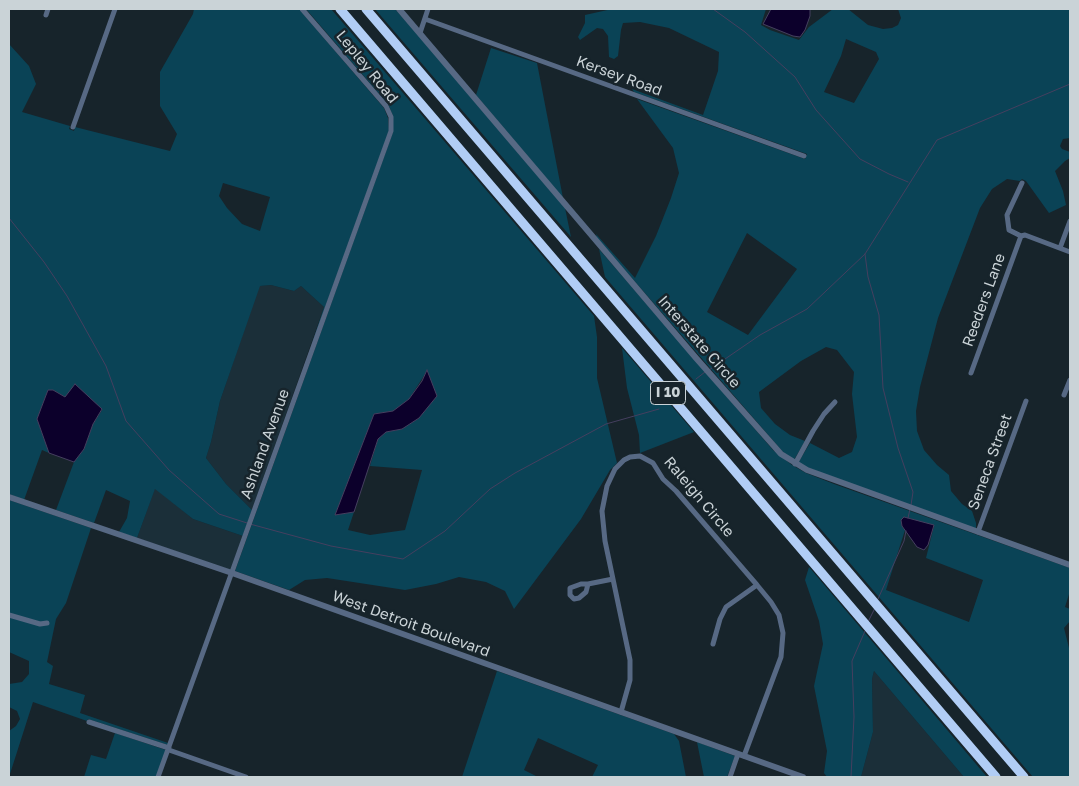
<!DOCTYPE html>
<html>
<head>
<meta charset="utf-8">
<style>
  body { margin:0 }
  #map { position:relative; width:1079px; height:786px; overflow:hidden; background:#17242b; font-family:"Golos Text",sans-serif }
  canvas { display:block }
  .frame { position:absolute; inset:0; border:10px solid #cad3d7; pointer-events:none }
</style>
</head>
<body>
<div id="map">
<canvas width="1079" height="786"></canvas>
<div class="frame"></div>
</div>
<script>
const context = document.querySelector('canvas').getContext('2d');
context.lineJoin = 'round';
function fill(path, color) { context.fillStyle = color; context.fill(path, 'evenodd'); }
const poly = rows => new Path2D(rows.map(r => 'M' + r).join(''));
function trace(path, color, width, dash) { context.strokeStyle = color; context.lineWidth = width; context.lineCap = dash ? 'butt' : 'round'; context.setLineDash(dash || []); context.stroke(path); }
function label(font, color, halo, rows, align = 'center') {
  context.font = font + ' "Golos Text",sans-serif'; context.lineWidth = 5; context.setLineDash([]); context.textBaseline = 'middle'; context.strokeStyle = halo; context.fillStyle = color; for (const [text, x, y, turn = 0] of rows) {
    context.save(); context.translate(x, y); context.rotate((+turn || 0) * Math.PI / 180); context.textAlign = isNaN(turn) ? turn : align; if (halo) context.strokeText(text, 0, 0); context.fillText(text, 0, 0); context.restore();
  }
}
fill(poly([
  [271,285,294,291,301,286,324,307,252,510,226,484,206,458,211,442,220,401,259,286],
  [155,488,193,519,243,536,230,570,137,538],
  [874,671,964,777,861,777,873,732,872,679]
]), '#1b2f39');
fill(poly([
  [194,9,299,9,384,108,388,118,389,131,308,355,324,307,301,286,294,291,271,285,260,286,220,401,211,442,206,458,226,484,252,510,243,536,193,519,155,489,137,538,119,532,127,518,130,501,106,490,94,523,56,510,74,462,84,449,93,424,102,410,65,397,53,390,48,390,37,419,49,453,42,450,24,500,9,494,9,44,29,66,36,84,22,112,70,126,69,129,74,131,75,127,170,151,177,134,160,106,160,72,193,14],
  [223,183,270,197,260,231,242,224,227,208,219,196],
  [306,9,331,9,594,316,597,337,597,378,617,463,610,470,581,519,514,609,505,591,486,582,459,577,436,584,405,590,327,578,305,580,289,590,235,571,393,132,393,116,388,104],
  [427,371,436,396,419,418,402,429,386,432,378,439,370,466,422,470,405,530,370,535,348,530,354,512,335,515,374,414,393,411,409,399],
  [375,9,395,9,418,35,565,208,571,237],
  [612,9,766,9,761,25,770,30,799,40,809,27,833,9,848,9,868,25,883,29,892,28,898,25,901,18,898,9,1070,9,1070,138,1063,139,1060,146,1062,149,1070,152,1070,158,1065,161,1055,171,1063,191,1066,205,1049,213,1026,181,1022,179,1020,181,1007,179,992,189,980,208,938,318,920,387,916,411,917,431,924,450,937,465,949,475,951,491,962,504,972,511,976,523,976,529,808,468,798,463,810,443,839,458,852,452,857,437,852,394,854,372,837,350,826,347,801,361,759,392,761,408,775,424,790,435,805,441,794,460,783,452,597,238,596,234,635,278,656,236,671,198,679,173,673,148,637,99,805,159,807,154,634,92,632,89,703,115,718,71,719,52,669,28,640,22,623,23,621,30,618,56,614,59,609,57,608,36,603,29,597,28,580,40,578,37,585,23,585,15],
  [846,39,876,52,879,59,854,103,824,92,841,56],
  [747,233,797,269,748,335,707,312],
  [491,48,537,63,563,198,476,95],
  [599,249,773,450,792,465,806,473,834,484,1070,568,1070,591,1065,607,1070,609,1070,621,1064,628,1070,652,1070,777,1033,777,605,277],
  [901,520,934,526,926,558,983,580,969,622,886,590,905,530,902,526],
  [622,348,694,432,640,453,639,435,627,388],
  [9,500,91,528,66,603,56,619,47,662,53,666,49,684,85,695,80,713,168,743,168,745,88,719,87,721,33,702,9,777,9,731,16,726,20,719,17,711,9,707,9,684,22,682,29,674,29,661,9,652],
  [809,567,987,777,964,777,874,671,872,679,873,732,861,777,827,777,824,773,827,751,814,686,823,644,819,621,805,580],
  [497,671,674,734,679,741,686,777,592,777,598,765,538,738,524,770,538,777,462,777],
  [115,733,166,750,156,777,84,777,91,755,106,759],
  [697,742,735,756,727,777,704,777]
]), '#0a4356');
const water = poly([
  [771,9,810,9,810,16,805,30,800,37,793,36,763,24,771,9],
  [427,370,437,396,419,418,402,429,386,432,378,439,354,512,335,515,374,414,393,411,409,399,422,381,427,370],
  [75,384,102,409,93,424,84,449,74,462,49,453,37,419,48,390,53,390,65,397,75,384],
  [904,517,934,525,928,545,924,550,917,547,902,526,901,520,904,517]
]);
fill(water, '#0c002b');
trace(water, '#453f5f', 1);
trace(poly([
  [713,9,745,32,795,77,816,110,860,159,889,174,908,182],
  [9,218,44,262,67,296,106,366,126,421,169,470,219,514,247,523],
  [865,254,868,277,879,315,883,388,898,448,913,492,911,505],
  [709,370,760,335,807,309,865,254,937,140,1070,84],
  [696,379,705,372],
  [908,518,910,509],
  [250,524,331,546,403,559,445,531,490,489,515,473,606,424,659,409],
  [878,599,904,541,906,531],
  [868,622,875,608],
  [851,777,854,717,852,661,865,631]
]), '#453f5f', 1);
trace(poly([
  [46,15,48,9],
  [425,19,804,156],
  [420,33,428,9],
  [73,127,115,9],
  [1022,183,1007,215,1009,230,1021,236,1025,235,1070,252],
  [1060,248,1070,221],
  [971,373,1021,236],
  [1064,395,1070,380],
  [795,464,813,431,824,414,835,402],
  [978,532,1026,401],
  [581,584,588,584,586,592,579,598,574,599,570,595,570,588,581,584],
  [588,584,613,579],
  [9,615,40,624,47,623],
  [713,644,720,619,726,607,757,585],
  [621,712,630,680,630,660,605,541,602,511,607,486,615,469,624,460,630,457,640,456,653,463,663,479,676,491,757,585,771,602,779,615,783,633,781,657,744,756],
  [89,722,169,748],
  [169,750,246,777],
  [158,777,391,131,391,117,386,106,302,9],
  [730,777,738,754]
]), '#576984', 5);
trace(poly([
  [399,9,696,358,781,454,807,470,1070,565],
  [9,497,232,573,803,777]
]), '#576984', 6);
trace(poly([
  [340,9,996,777],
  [366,9,1024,777]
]), '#b1cdf5', 9);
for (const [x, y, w] of [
  [668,393,35]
]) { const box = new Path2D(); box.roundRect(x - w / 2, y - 11.5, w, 23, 4); context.fillStyle = '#17242b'; context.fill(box); trace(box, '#cad3d7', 1); }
label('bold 14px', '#cad3d7', null, [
  ["I 10",668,393]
]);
label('15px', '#cad3d7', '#17242b', [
  ["Lepley Road",367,67,51],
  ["Kersey Road",619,76,20],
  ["Reeders Lane",984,300,-70],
  ["Interstate Circle",699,342,49],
  ["Ashland Avenue",265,444,-70],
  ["Seneca Street",990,462,-70],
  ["Raleigh Circle",699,497,50],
  ["West Detroit Boulevard",411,624,20]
]);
</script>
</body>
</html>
